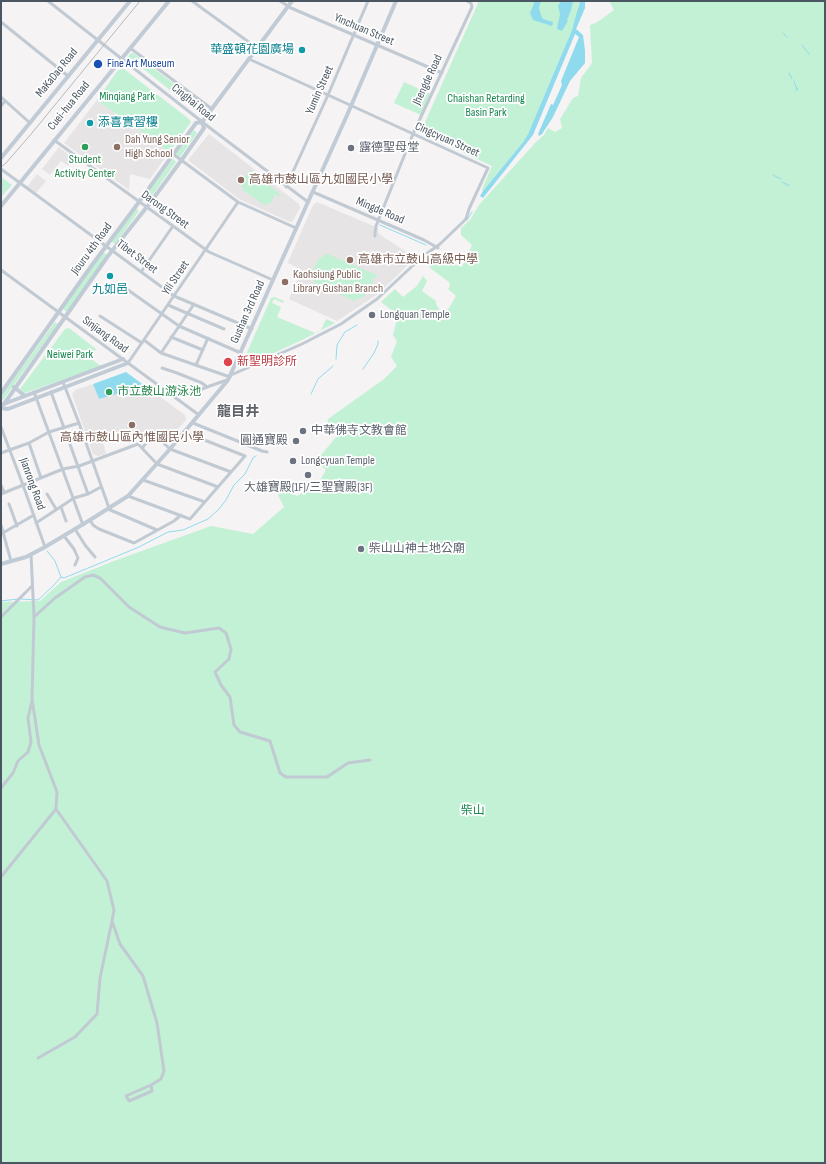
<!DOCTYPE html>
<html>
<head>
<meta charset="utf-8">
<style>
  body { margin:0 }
  #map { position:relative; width:826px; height:1164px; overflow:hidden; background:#f5f3f3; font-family:"Sofia Sans Condensed",sans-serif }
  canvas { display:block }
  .frame { position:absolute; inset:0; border:2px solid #4a5661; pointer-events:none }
</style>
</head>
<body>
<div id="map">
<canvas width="826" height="1164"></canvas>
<div class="frame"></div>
</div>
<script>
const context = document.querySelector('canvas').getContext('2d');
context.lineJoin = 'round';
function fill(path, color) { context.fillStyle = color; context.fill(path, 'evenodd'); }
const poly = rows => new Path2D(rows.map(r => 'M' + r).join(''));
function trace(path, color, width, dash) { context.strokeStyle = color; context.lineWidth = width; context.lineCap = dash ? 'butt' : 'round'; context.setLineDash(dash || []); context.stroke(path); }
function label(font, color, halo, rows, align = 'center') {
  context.font = font + ' "Sofia Sans Condensed","Noto Sans TC",sans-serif'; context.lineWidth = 3.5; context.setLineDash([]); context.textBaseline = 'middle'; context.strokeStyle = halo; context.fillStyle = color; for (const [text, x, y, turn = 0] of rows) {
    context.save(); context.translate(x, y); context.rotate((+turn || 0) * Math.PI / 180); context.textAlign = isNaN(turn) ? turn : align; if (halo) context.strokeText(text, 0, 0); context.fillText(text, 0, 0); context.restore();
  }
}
fill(poly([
  [97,100,169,152,150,179,130,174,129,190,64,143],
  [209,134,299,204,300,208,293,221,290,222,239,199,188,160],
  [59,147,74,159,68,166,61,161,50,175,42,169],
  [37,174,46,181,36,193,27,187],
  [317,202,378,228,378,230,379,234,411,255,410,259,411,262,378,294,337,321,289,299,302,270,288,263,288,262,313,205],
  [93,384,99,399,145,386,185,415,186,420,178,429,103,442,106,454,98,456,93,454,72,394,75,390]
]), '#e6e4e5');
fill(poly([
  [479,1,579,1,577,14,572,30,528,134,524,141,483,191,482,189,492,166,426,135,422,129],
  [609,1,825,1,825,1163,1,1163,1,602,40,601,61,582,114,561,211,526,253,534,284,507,278,495,285,489,297,496,319,482,326,470,316,461,341,431,326,428,328,419,384,379,397,366,391,357,397,341,393,335,398,315,381,302,395,289,403,297,417,286,423,276,427,281,422,291,436,301,436,304,441,312,445,312,449,308,456,296,448,289,450,286,449,282,430,268,429,264,438,260,441,260,462,267,472,245,461,235,461,228,470,220,479,205,536,142,544,135,548,128,555,132,562,128,560,119,573,98,578,96,581,78,592,63,590,25,596,23,614,10],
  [131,53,133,53,200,103,201,106,198,110,195,110,131,59,128,57],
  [124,69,189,119,191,122,169,152,97,100,118,70],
  [404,82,430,94,421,115,394,103],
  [194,130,197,133,180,157,176,154],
  [173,159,176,162,148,201,144,198],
  [250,170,281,195,279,197,275,194,271,203,264,205,243,190,241,182,245,175,250,174,248,172],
  [1,177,12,185,1,197],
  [136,208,139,211,115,244,111,241],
  [103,252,107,255,67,312,63,309],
  [325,253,377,275,375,279,373,278,372,286,366,295,354,301,315,283,312,275,314,268,319,259,324,256],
  [274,297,284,301,283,303,274,299,272,303,281,307,277,317,315,333,321,330,326,319,335,323,304,339,244,367,241,366,271,298],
  [55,322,58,324,3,400,1,398,1,396],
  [69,328,96,349,90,358,101,366,25,393,20,389,65,329]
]), '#c3f1d5');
fill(poly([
  [535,1,541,1,539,8,541,15,543,19,553,22,552,26,533,20,530,13],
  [561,1,573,2,571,10,567,20,568,21,562,31,557,29,560,14,558,6],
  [580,1,585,1,585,8,576,29,583,35,585,51,585,63,570,81,553,117,542,134,539,136,538,134,551,104,553,105,562,85,561,81,579,37,575,34,533,135,483,198,480,196,483,191,524,141,528,134,572,30],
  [126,372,145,386,99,399,93,384]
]), '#90daee');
trace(poly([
  [783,33,787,37],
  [802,45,809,54],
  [789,73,792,79],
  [794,81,797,90],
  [796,90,798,89],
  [773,175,781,179],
  [782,182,788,185],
  [788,186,789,185],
  [467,220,472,212],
  [380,225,426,245],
  [422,262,431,254],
  [336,359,337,345,345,332,357,325],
  [363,369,374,353,378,344,378,341],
  [311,394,318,379,333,366],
  [47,551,55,561,61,577],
  [21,599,38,600,54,585,61,577,64,578,139,547,168,532,183,530,208,519,219,509,226,500,234,485,245,474,253,458,256,456],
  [1,601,18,599]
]), '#90daee', 1);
trace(poly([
  [48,1,210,128,308,202],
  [192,1,257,48],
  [280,1,291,8,442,73],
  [1,22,68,76],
  [130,48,212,109],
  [1,97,30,123],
  [1,106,5,101],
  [54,140,209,252,273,280],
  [173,154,238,202,296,228],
  [1,169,174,296,252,329],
  [286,187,328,95,368,1],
  [313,192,424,240,438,248],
  [375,236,375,232,376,226,413,134,472,7,471,3,467,1],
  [1,270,199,415],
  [141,272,173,226],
  [121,285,179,326,241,353],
  [168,305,224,329],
  [100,316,142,343],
  [171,337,203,350],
  [144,340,161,353,230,377],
  [161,353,194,304],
  [128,363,238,202],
  [196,365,208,338],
  [162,368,177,373,202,383,207,387],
  [231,375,302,344,341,324,377,299,422,257,440,244,466,219,469,209,488,168,249,59],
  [63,382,79,423,109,508],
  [34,392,83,525],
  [51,392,88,494],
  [173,396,192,393,207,387,227,380],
  [193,423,262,451,267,452],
  [1,427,23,485,45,547],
  [29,443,49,432,79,423],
  [142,448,154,434,170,449,231,472],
  [1,453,29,443,41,478],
  [143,480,205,502],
  [1,485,4,492],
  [1,494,63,469,79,466,138,444,157,464,218,487],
  [47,494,56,509],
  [128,496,190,519,245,456,184,432],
  [9,504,17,526],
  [61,507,66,521],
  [108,509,157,530],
  [90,520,93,525,99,529,134,543,174,521,181,515],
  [36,523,74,498,88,494,101,487],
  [1,525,11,561],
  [75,529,85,545,95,557],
  [1,534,34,515],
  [64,536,74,549,78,558,75,565],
  [31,554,34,617],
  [1,617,32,586],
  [1,788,13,773,18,761,28,752,31,742,28,718,32,701],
  [1,877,56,809],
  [38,1058,75,1037,97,1014,100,978,112,921],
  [151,1085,152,1091,129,1101,126,1096,151,1085,161,1079,164,1071,157,1023,143,976,120,944,112,921,114,910,107,881,56,809,57,792,39,745,32,699,34,617,55,598,85,577,93,575,100,578,129,607,160,627,185,633,219,628,226,633,231,649,229,659,215,672,221,685,230,697,234,725,240,732,270,741,280,773,286,777,327,777,348,763,370,760]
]), '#c1cad2', 3);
trace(poly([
  [1,158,130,1],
  [1,206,169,1],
  [14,387,25,396],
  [1,393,92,265,139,202,196,123,202,122,292,1],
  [4,404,108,256,150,203,183,158,204,128,202,122],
  [1,405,123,359],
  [1,408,8,409,128,363],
  [1,564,26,557,45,547,90,520,128,496,170,449,228,380,348,113,396,1]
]), '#c1cbd6', 4);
trace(poly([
  [1,167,6,163,32,133,140,1]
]), '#b5b8bd', 1);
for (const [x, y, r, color] of [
  [302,50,4,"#0f9aa8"],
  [98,64,5,"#1a4fb4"],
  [90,123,4,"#0f9aa8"],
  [85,147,4,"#2e9e5b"],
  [117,147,4,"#8d6e63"],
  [351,148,4,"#6b7280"],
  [241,180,4,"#8d6e63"],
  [350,260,4,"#8d6e63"],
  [110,276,4,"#0f9aa8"],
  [285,282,4,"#8d6e63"],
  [372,315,4,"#6b7280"],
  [228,362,5,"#e0444e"],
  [109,392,4,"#2e9e5b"],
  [132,425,4,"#8d6e63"],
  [303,431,4,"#6b7280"],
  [296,441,4,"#6b7280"],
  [293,461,4,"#6b7280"],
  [308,475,4,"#6b7280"],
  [361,549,4,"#6b7280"]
]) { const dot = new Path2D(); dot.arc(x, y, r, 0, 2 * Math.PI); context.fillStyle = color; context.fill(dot); trace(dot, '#fff', 1.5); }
label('12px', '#4a5661', '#fff', [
  ["Yinchuan Street",364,30,23],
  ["MaKaDao Road",57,73,-51],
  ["Jhengde Road",428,80,-65],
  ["Yumin Street",320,90,-66],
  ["Cinghai Road",193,103,39],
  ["Cuei-hua Road",69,106,-51],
  ["Cingcyuan Street",447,140,24],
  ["Darong Street",165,210,36],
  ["Mingde Road",380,211,23],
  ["Jiouru 4th Road",92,249,-54],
  ["Tibet Street",137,257,37],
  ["Yili Street",176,278,-56],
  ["Gushan 3rd Road",248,312,-66],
  ["Sinjiang Road",105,335,36],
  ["Jianrong Road",32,484,70]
]);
label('12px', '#0d838f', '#fff', [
  ["華盛頓花園廣場",294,50],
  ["添喜實習樓",98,123,"left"],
  ["九如邑",110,290,"center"]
], 'right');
label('12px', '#164399', '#fff', [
  ["Fine Art Museum",107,64]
], 'left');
label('12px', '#17864f', '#fff', [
  ["Minqiang Park",127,97],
  ["Chaishan Retarding",486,99],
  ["Basin Park",486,113],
  ["Neiwei Park",70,355],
  ["柴山",473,811]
]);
label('12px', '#785e54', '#fff', [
  ["Dah Yung Senior",125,140],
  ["High School",125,154],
  ["高雄市鼓山區九如國民小學",249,180],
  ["高雄市立鼓山高級中學",358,260],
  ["Kaohsiung Public",293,275],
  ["Library Gushan Branch",293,289],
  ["高雄市鼓山區內惟國民小學",132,438,"center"]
], 'left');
label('12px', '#5b616d', '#fff', [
  ["露德聖母堂",359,148],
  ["Longquan Temple",380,315],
  ["中華佛寺文教會館",311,431],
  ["圓通寶殿",288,441,"right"],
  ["Longcyuan Temple",301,461],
  ["大雄寶殿(1F)/三聖寶殿(3F)",308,488,"center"],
  ["柴山山神土地公廟",369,549]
], 'left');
label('12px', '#27864d', '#fff', [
  ["Student",85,160],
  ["Activity Center",85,174],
  ["市立鼓山游泳池",117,392,"left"]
]);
label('12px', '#be3a42', '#fff', [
  ["新聖明診所",237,362]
], 'left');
label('bold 14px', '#5f6368', '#fff', [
  ["龍目井",238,412]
]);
</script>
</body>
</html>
